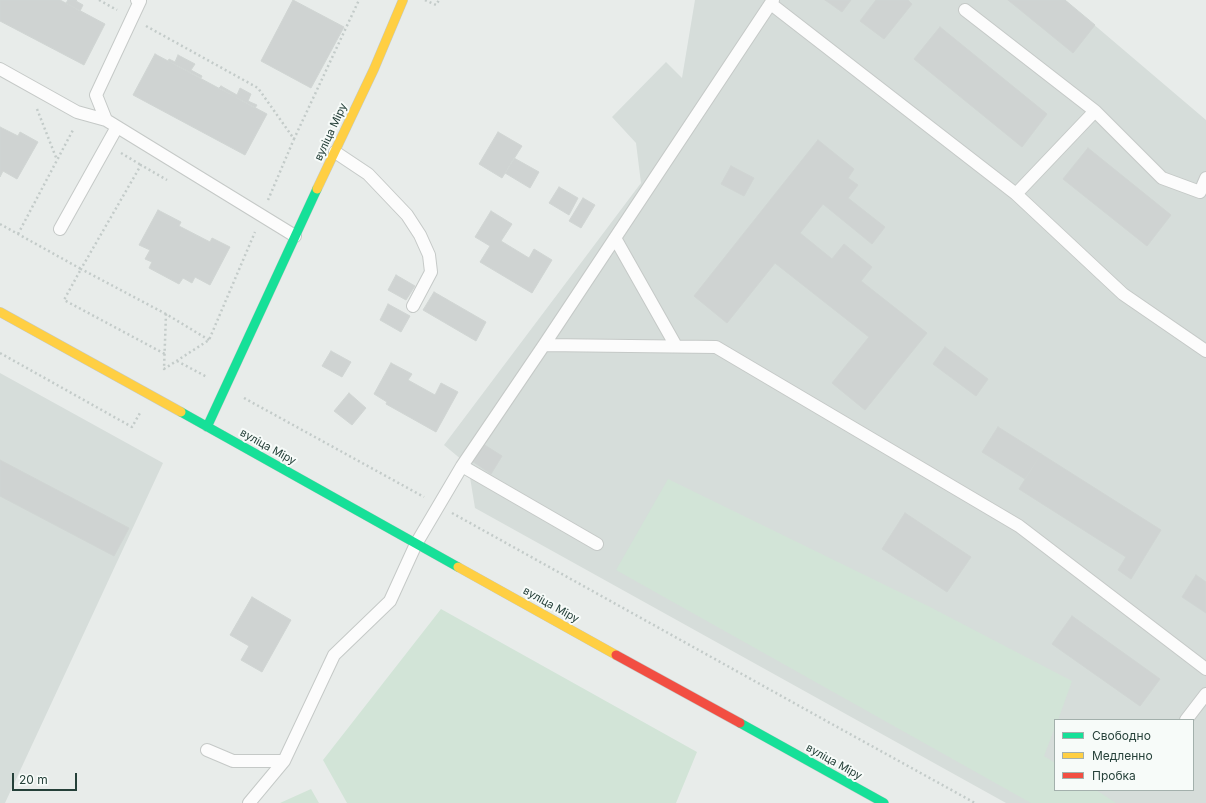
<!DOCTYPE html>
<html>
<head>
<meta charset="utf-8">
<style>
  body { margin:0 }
  #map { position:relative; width:1206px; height:803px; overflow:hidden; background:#e8ecea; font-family:Inter,sans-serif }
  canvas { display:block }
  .legend { position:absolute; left:1054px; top:719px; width:140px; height:72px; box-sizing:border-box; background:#f7fbf9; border:1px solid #a3b0ac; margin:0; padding:5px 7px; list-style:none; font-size:12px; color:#254039 }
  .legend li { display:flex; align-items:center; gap:8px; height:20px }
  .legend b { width:20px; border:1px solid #a3b0ac }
  .scale { position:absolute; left:12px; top:773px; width:65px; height:18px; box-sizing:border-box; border:2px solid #254039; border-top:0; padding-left:5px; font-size:12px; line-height:14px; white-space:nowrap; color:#254039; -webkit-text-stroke:3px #f7fbf9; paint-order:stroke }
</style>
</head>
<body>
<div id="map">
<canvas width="1206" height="803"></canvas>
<ul class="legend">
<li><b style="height:5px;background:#16e098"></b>Свободно</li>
<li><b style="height:5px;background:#ffcf43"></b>Медленно</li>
<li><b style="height:5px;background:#f24e42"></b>Пробка</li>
</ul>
<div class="scale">20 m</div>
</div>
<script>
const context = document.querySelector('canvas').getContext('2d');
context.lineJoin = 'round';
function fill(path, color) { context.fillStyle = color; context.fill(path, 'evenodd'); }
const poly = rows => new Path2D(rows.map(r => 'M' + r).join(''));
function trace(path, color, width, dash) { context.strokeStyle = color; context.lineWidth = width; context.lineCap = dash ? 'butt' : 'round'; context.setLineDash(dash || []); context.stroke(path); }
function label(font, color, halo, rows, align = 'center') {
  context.font = font + ' Inter,sans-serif'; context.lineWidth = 4; context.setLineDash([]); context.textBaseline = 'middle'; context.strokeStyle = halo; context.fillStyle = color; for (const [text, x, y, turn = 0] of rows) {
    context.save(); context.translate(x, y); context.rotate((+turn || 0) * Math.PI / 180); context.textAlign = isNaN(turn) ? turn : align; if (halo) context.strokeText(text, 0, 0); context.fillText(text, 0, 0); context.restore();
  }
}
fill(poly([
  [695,0,1065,0,1206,120,1206,803,1006,803,475,508,468,465,444,445,641,183,636,143,612,117,666,62,682,78],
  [1055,720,1193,720,1193,790,1055,790],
  [0,373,163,463,5,803,0,803]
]), '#d6ddda');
fill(poly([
  [668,479,930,607,1072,681,1058,720,1055,720,1055,727,1044,756,1055,763,1055,790,1096,790,1116,803,1031,803,616,570],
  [441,609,697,752,676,803,347,803,323,760],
  [311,789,319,803,280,803]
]), '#d2e4d7');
const building = poly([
  [0,0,60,0,105,24,84,65,0,21,0,0],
  [68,0,77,0,76,1,83,5,80,11,66,3,68,0],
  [293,0,344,27,311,88,261,61,293,0],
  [825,0,851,0,842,12,825,0],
  [876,0,908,0,912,4,884,39,860,21,876,0],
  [1008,0,1065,0,1095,25,1073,53,1008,0],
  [940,27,1047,114,1022,147,914,59,940,27],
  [155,54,267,114,245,155,133,95,155,54],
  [178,55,195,64,191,70,202,76,201,78,168,61,169,59,175,62,178,55],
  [221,86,237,95,240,88,251,94,248,101,257,105,255,108,219,88,221,86],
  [0,127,18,136,20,132,38,142,17,179,3,171,0,177,0,127],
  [498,132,522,146,502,178,479,164,498,132],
  [818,140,854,169,848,178,858,185,848,198,885,227,872,244,823,204,800,233,832,259,844,244,872,267,861,281,927,333,865,410,832,383,869,337,775,263,727,323,694,296,818,140],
  [1088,148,1171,215,1147,246,1063,179,1088,148],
  [514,158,539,172,530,188,505,173,514,158],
  [731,166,754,178,744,196,721,184,731,166],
  [559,187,578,198,569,215,549,203,559,187],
  [583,198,595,205,581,228,569,221,583,198],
  [158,210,181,222,179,226,210,242,212,238,230,247,210,285,195,277,192,283,183,278,179,284,149,268,152,262,145,259,150,250,139,245,158,210],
  [491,211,512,224,501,241,529,258,534,249,552,260,532,293,480,262,490,246,475,237,491,211],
  [396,275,415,286,406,300,388,290,396,275],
  [434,292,486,322,476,341,423,310,434,292],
  [388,304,410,316,401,332,380,320,388,304],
  [945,347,988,379,976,396,933,364,945,347],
  [331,351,351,362,342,377,322,366,331,351],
  [391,363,412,374,408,380,435,395,441,383,458,392,436,432,386,404,387,402,374,394,391,363],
  [349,393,366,408,352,425,334,411,349,393],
  [998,427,1041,454,1025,479,982,452,998,427],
  [483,444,502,456,491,474,472,461,483,444],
  [1041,454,1161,530,1131,579,1118,570,1126,557,1019,489,1041,454],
  [0,460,129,528,114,556,0,496,0,460],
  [905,513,971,557,947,592,882,549,905,513],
  [1196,575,1206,582,1206,613,1182,597,1196,575],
  [252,597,291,620,262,672,241,660,249,646,230,635,252,597],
  [1072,616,1160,679,1140,706,1052,644,1072,616]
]);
fill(building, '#cfd3d2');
trace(building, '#d0d5d3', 1);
const lane = poly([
  [137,0,140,1,96,95,106,120,295,236],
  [771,4,1016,194,1123,294,1206,351],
  [965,10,1095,111],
  [0,69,77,112,106,120],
  [335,152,368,174,407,215,420,235,429,255,431,272,413,306],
  [1016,194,1095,111,1162,178,1200,192,1206,178],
  [60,229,117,127],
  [615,238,676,346],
  [544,345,716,347,1019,526,1206,669],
  [462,466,544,345,773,0],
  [1186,720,1206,694],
  [207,750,233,761,284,761,334,655,390,601,416,544,462,466,597,544],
  [249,803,284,761]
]);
const fast = poly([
  [181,412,458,567],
  [207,427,317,189],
  [740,723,884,803]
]);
const slow = poly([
  [317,189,374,69,403,0],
  [0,312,181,412],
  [458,567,616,655]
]);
const jam = poly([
  [616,655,740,723]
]);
trace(lane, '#c5c9c7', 14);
trace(fast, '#c3cac7', 10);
trace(slow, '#c3cac7', 10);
trace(jam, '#c3cac7', 10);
trace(poly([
  [99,0,117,10],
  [425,0,436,5,439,0],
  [146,26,258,88,294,139,359,0],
  [37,109,57,160],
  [121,153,141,165],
  [268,200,294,139],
  [0,224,81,269,64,300,165,354],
  [18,234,74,128],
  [166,314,81,269,141,165,167,180],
  [209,340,166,314,164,369,209,340,255,232],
  [0,353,132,427,140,413],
  [177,361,207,377],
  [244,398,424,497],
  [452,513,830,723,975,803]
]), '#c3cbc9', 2.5, [2, 3]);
trace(lane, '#fcfcfc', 12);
trace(fast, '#16e098', 9);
trace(slow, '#ffcf43', 9);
trace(jam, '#f24e42', 9);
label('11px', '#254039', '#f7fbf9', [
  ["вуліца Міру",331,132,-65],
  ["вуліца Міру",268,447,29],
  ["вуліца Міру",551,605,29],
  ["вуліца Міру",834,762,29]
]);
</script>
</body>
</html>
